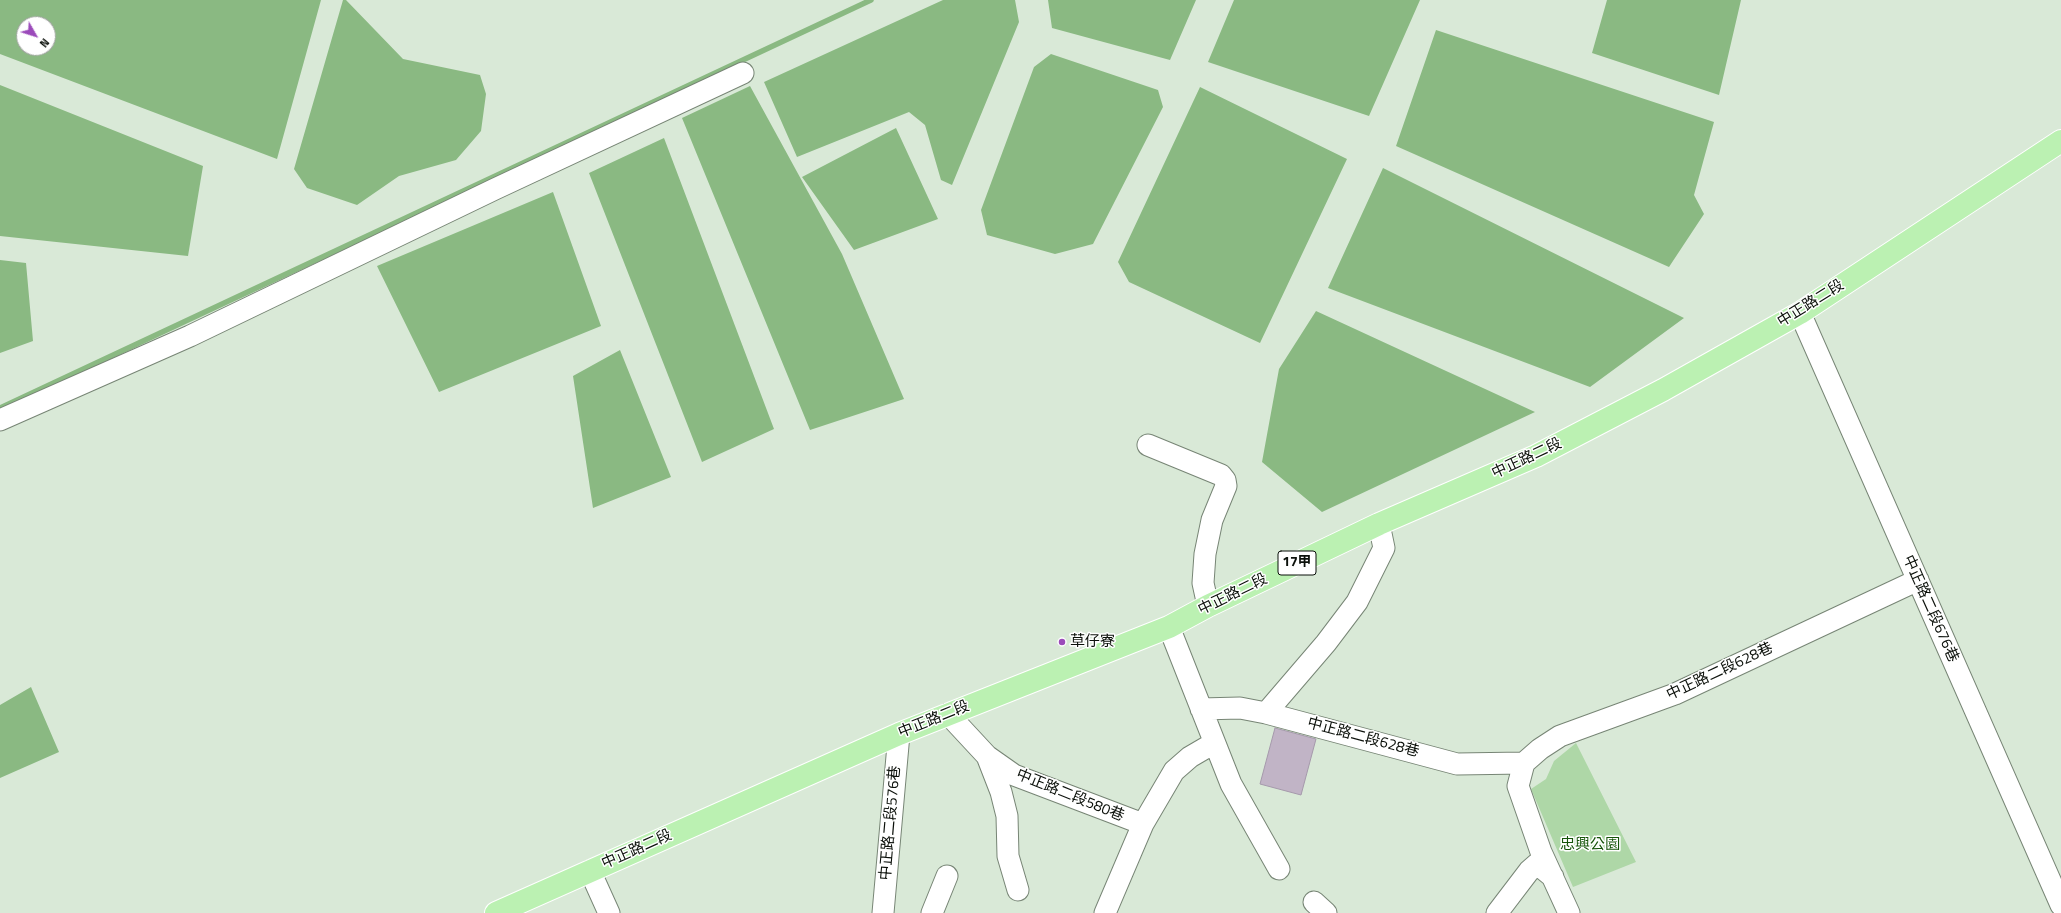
<!DOCTYPE html>
<html>
<head>
<meta charset="utf-8">
<style>
  body { margin:0 }
  #map { position:relative; width:2061px; height:913px; overflow:hidden; background:#d9e9d7; font-family:"Titillium Web",sans-serif }
  canvas { display:block }
  .north { position:absolute; left:16px; top:16px; width:40px; height:40px; box-sizing:border-box; background:#fff; border:1px solid #9d9f9d; border-radius:50%; rotate:129deg; font-size:11px; font-weight:700; line-height:16px; text-align:center; color:#0b100a }
  .north::after { content:''; display:block; margin:auto; width:14px; height:18px; background:#9b4aba; clip-path:polygon(50% 0,100% 100%,50% 72%,0 100%) }
</style>
</head>
<body>
<div id="map">
<canvas width="2061" height="913"></canvas>
<div class="north">N</div>
</div>
<script>
const context = document.querySelector('canvas').getContext('2d');
context.lineJoin = 'round';
function fill(path, color) { context.fillStyle = color; context.fill(path, 'evenodd'); }
const poly = rows => new Path2D(rows.map(r => 'M' + r).join(''));
function trace(path, color, width, dash) { context.strokeStyle = color; context.lineWidth = width; context.lineCap = dash ? 'butt' : 'round'; context.setLineDash(dash || []); context.stroke(path); }
function label(font, color, halo, rows, align = 'center') {
  context.font = font + ' "Titillium Web","Noto Sans TC",sans-serif'; context.lineWidth = 3; context.setLineDash([]); context.textBaseline = 'middle'; context.strokeStyle = halo; context.fillStyle = color; for (const [text, x, y, turn = 0] of rows) {
    context.save(); context.translate(x, y); context.rotate((+turn || 0) * Math.PI / 180); context.textAlign = isNaN(turn) ? turn : align; if (halo) context.strokeText(text, 0, 0); context.fillText(text, 0, 0); context.restore();
  }
}
fill(poly([
  [1576,743,1636,862,1573,887,1531,789,1546,779,1554,761]
]), '#aed7a7');
fill(poly([
  [0,0,321,0,277,159,0,54],
  [24,24,48,24,48,48,24,48],
  [343,0,346,0,403,59,480,75,486,94,481,131,456,160,399,176,357,205,307,188,294,169],
  [943,0,1015,0,1019,22,952,185,941,180,925,125,909,112,797,157,764,82],
  [1048,0,1196,0,1170,60,1052,28],
  [1234,0,1420,0,1369,116,1208,62],
  [1607,0,1741,0,1719,95,1592,53],
  [1436,30,1714,122,1694,195,1704,214,1669,267,1396,146],
  [1051,54,1158,90,1163,107,1093,244,1055,254,987,235,981,210,1034,67],
  [0,85,203,166,188,256,0,236],
  [750,86,842,254,904,399,810,430,682,118],
  [1200,87,1347,159,1260,343,1129,282,1118,262],
  [896,128,938,219,854,250,802,177],
  [664,138,774,429,702,462,589,173],
  [1383,168,1684,318,1590,387,1328,288],
  [553,192,601,326,439,392,377,266],
  [0,260,26,263,33,341,0,353],
  [1316,311,1535,412,1322,512,1262,462,1279,369],
  [620,350,671,477,593,508,573,376],
  [31,687,59,752,0,778,0,705]
]), '#8ab982');
trace(poly([
  [0,408,871,0]
]), '#8ab982', 5.5);
const building = poly([
  [1275,728,1316,739,1301,795,1260,784,1275,728]
]);
fill(building, '#c1b4c6');
trace(building, '#a599ab', 1);
const minor = poly([
  [1800,313,2061,905],
  [0,420,190,336,495,189,743,73],
  [1148,445,1221,475,1225,480,1226,486,1212,520,1205,554,1203,583,1208,606],
  [1169,627,1231,784,1279,869],
  [1201,709,1240,708,1266,713,1457,764,1524,763],
  [1266,713,1326,643,1357,602,1384,548,1379,524],
  [948,714,987,756,1014,775,1143,824],
  [987,756,1001,792,1007,816,1008,856,1018,890],
  [590,871,609,913],
  [1314,902,1326,913],
  [883,913,899,734],
  [932,913,947,876],
  [1105,913,1143,824,1174,771,1190,757,1214,743],
  [1497,913,1529,871,1537,864,1553,877],
  [1569,913,1541,852,1518,786,1524,763,1540,749,1560,736,1675,694,1918,580]
]);
const major = poly([
  [496,913,899,734,1169,627,1208,606,1379,524,1536,456,1663,390,1800,313,2061,141]
]);
trace(minor, '#778575', 23);
trace(major, '#fff', 24);
trace(minor, '#fff', 21);
trace(major, '#bbf1b2', 22);
for (const [x, y, r, color] of [
  [1062,642,4,"#9b4aba"]
]) { const dot = new Path2D(); dot.arc(x, y, r, 0, 2 * Math.PI); context.fillStyle = color; context.fill(dot); trace(dot, '#fff', 1.5); }
for (const [x, y, w] of [
  [1297,563,38]
]) { const box = new Path2D(); box.roundRect(x - w / 2, y - 12, w, 24, 3); context.fillStyle = '#fff'; context.fill(box); trace(box, '#0b100a', 1); }
label('bold 14px', '#0b100a', null, [
  ["17甲",1297,563]
]);
label('15px', '#0b100a', '#fff', [
  ["中正路二段",1811,304,-32],
  ["中正路二段",1527,459,-25],
  ["中正路二段",1233,595,-26],
  ["中正路二段676巷",1930,609,66],
  ["中正路二段628巷",1720,672,-25],
  ["中正路二段",934,720,-22],
  ["中正路二段628巷",1363,738,15],
  ["中正路二段580巷",1070,796,22],
  ["中正路二段576巷",891,823,-85],
  ["中正路二段",637,850,-24]
]);
label('15px', '#0b100a', '#fff', [
  ["草仔寮",1070,642]
], 'left');
label('15px', '#16550a', '#fff', [
  ["忠興公園",1590,845]
]);
</script>
</body>
</html>
